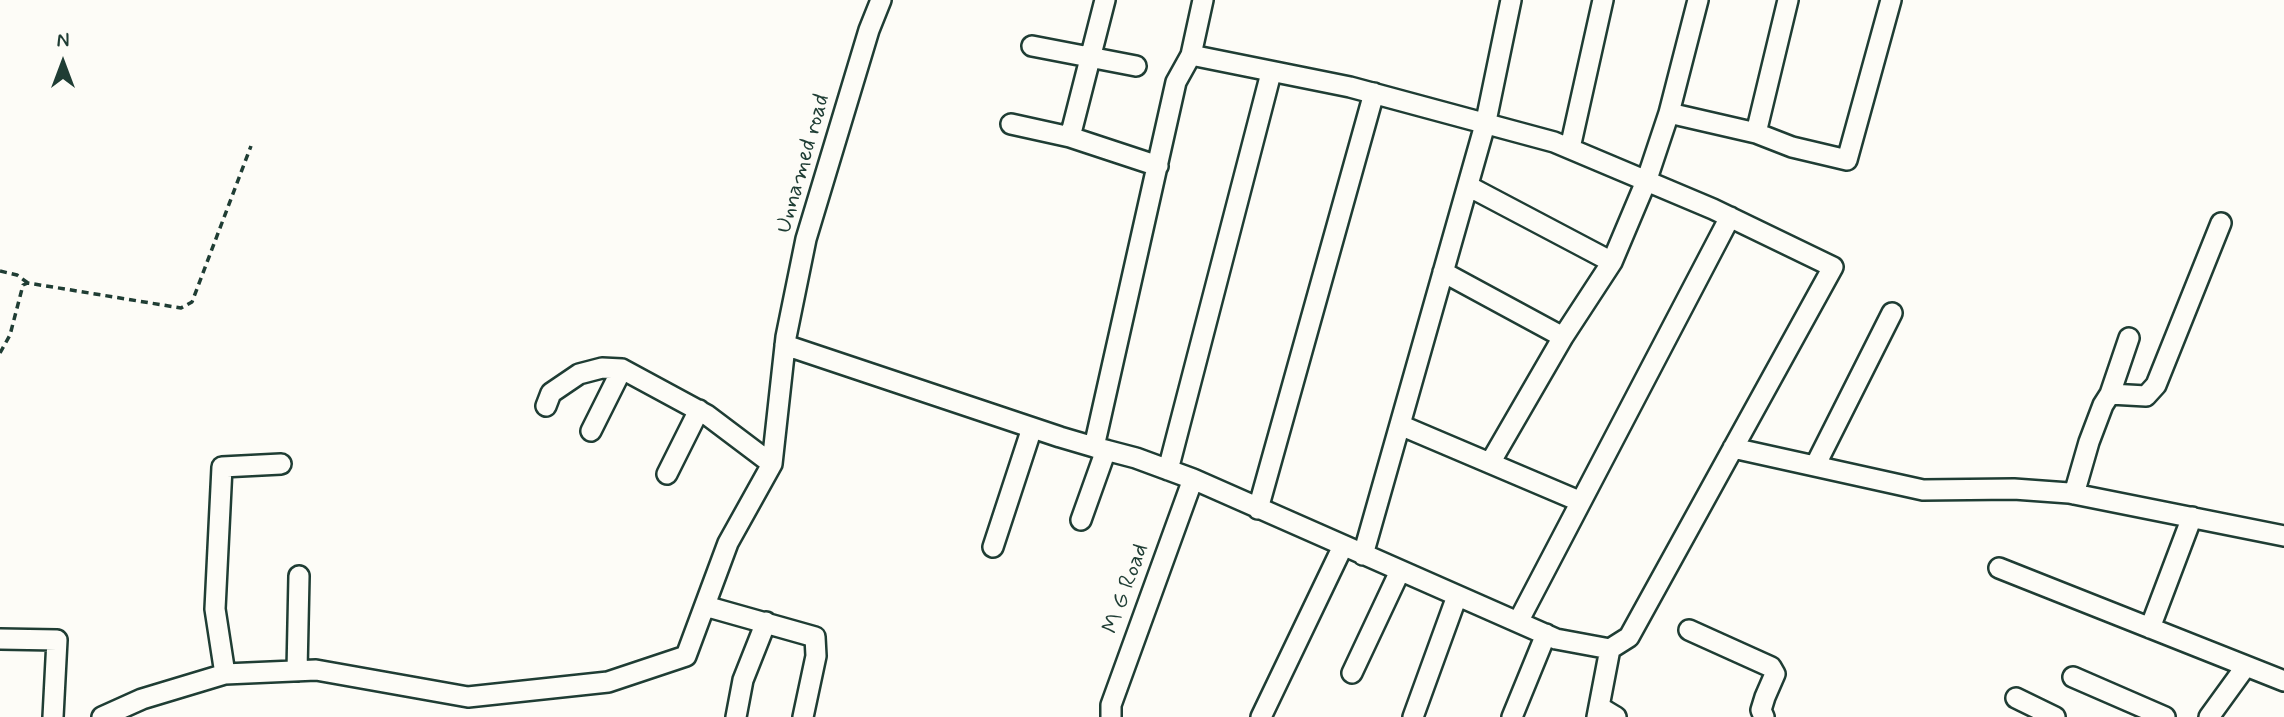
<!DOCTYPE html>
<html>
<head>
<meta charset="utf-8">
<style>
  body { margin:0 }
  #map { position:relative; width:2284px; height:717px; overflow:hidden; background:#fdfcf7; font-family:Mynerve,sans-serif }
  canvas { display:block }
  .north { position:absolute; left:28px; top:28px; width:70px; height:70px; -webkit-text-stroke:5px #fdfcf7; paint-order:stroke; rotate:0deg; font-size:19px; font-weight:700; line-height:28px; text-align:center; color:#1f3d34 }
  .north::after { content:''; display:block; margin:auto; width:24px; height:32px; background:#1f3d34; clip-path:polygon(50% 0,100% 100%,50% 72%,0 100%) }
</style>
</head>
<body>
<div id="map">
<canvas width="2284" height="717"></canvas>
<div class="north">N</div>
</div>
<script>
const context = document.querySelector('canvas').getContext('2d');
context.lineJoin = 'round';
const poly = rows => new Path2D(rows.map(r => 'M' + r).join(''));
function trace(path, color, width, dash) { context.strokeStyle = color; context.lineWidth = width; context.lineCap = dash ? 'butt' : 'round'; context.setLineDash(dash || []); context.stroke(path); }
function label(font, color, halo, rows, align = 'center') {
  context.font = font + ' Mynerve,sans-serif'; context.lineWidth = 7; context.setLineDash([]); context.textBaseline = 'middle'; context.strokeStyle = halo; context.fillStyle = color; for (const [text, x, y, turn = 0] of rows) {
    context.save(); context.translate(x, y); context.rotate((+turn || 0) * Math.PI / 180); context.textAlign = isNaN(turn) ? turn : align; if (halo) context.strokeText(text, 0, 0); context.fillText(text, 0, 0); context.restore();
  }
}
const minor = poly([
  [1698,0,1669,113,1756,133,1792,147,1847,160,1891,0],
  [1032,46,1136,66],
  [1191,55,1203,0],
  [1011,124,1070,137,1158,166],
  [1756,133,1788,0],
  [1070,137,1105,0],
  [1570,148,1603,0],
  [1468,186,1612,262],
  [1443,272,1563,337],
  [785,345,1060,437,1094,447,1136,458,1193,479,1556,639,1610,649,1629,637,1833,267,1713,209,1554,142,1350,87,1191,55,1176,82,1094,447],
  [2110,394,2129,338],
  [546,406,551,393,579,374,602,368,622,369,707,415,772,464],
  [1400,425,1579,501],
  [591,431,622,369],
  [1733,448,1923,490,2014,489,2069,493,2284,536],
  [1490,463,1563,337,1612,262,1647,179,1669,113],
  [1815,466,1892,313],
  [1168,470,1271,73],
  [667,474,699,410],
  [2074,494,2089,442,2103,405,2110,394,2146,396,2156,385,2221,223],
  [1258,509,1374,93],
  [1081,520,1106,450],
  [993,547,1032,428],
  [1363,555,1486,121,1511,0],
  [1999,568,2284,681],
  [705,606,815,637,816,656,803,717],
  [1518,622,1730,217],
  [2150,628,2192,517],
  [1689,630,1771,667,1775,674,1765,697,1761,710,1764,717],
  [0,639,57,640,53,717],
  [297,671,299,576],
  [1352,673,1400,571],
  [225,674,215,609,222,467,281,464],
  [2073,677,2165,717],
  [2016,698,2055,717],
  [1601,708,1616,717],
  [102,717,142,699,225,674,316,670,468,697,608,682,686,656,728,543,772,464,786,337,806,239,869,30,881,0],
  [736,717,743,680,766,622],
  [1111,717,1111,705,1193,479],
  [1261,717,1343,546],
  [1413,717,1457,596],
  [1512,717,1546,634],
  [1597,717,1610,649],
  [2209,717,2246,666]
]);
trace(minor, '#1f3d34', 24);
trace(poly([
  [0,271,17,275,28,283],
  [0,353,10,335,23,285,28,283,181,308,192,302,251,146]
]), '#1f3d34', 3.5, [7, 5]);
trace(minor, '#fdfcf7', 19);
label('23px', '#1f3d34', '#fdfcf7', [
  ["Unnamed road",804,164,-74],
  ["M G Road",1127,589,-70]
]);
</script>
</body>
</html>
